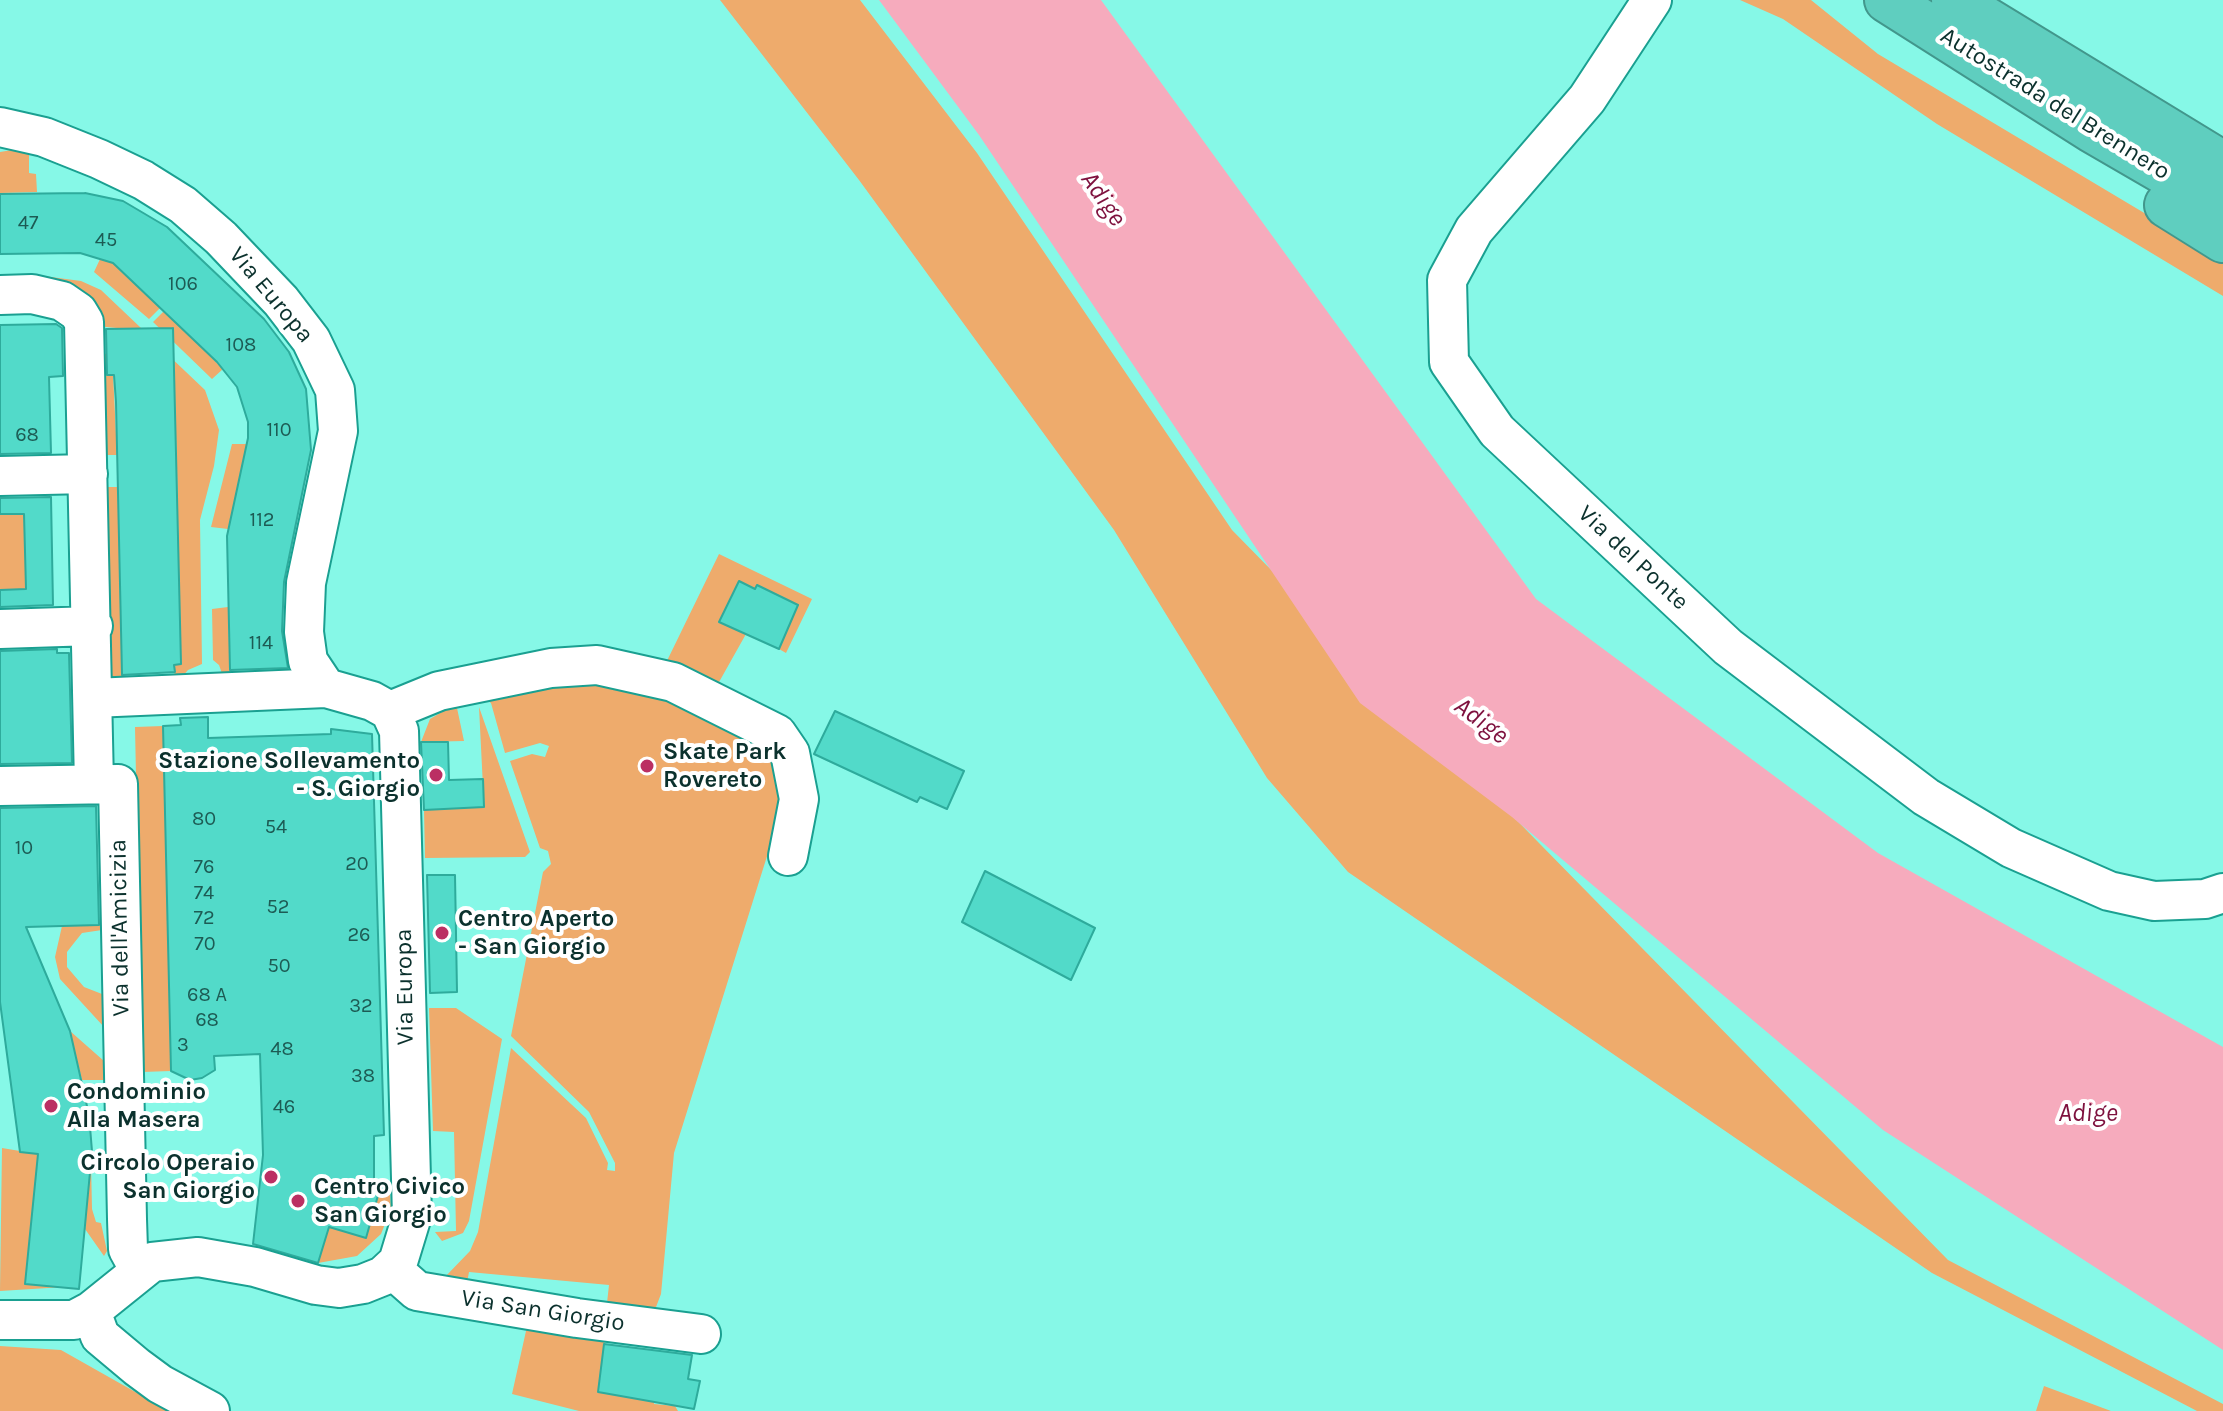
<!DOCTYPE html>
<html>
<head>
<meta charset="utf-8">
<style>
  body { margin:0 }
  canvas { display:block; background:#86f8e7 }
</style>
</head>
<body>
<canvas width="2223" height="1411"></canvas>
<script>
const context = document.querySelector('canvas').getContext('2d');
context.lineJoin = 'round';
function fill(path, color) { context.fillStyle = color; context.fill(path, 'evenodd'); }
const poly = rows => new Path2D(rows.map(r => 'M' + r).join(''));
function trace(path, color, width, dash) { context.strokeStyle = color; context.lineWidth = width; context.lineCap = dash ? 'butt' : 'round'; context.setLineDash(dash || []); context.stroke(path); }
function label(font, color, halo, rows, align = 'center') {
  context.font = font + ' Karla,sans-serif'; context.lineWidth = 8; context.setLineDash([]); context.textBaseline = 'middle'; context.strokeStyle = halo; context.fillStyle = color; for (const [text, x, y, turn = 0] of rows) {
    context.save(); context.translate(x, y); context.rotate((+turn || 0) * Math.PI / 180); context.textAlign = isNaN(turn) ? turn : align; if (halo) context.strokeText(text, 0, 0); context.fillText(text, 0, 0); context.restore();
  }
}
fill(poly([
  [720,0,860,0,977,153,1232,530,1948,1260,2223,1404,2223,1411,2197,1411,1932,1273,1348,872,1267,778,1114,530,859,180],
  [1740,0,1811,0,1878,54,2223,260,2223,296,1937,124,1783,19],
  [18,149,29,153,29,173,36,174,37,192,0,193,0,152],
  [101,257,113,263,161,307,149,319,94,272],
  [36,275,81,281,101,290,160,346,127,329,96,326,20,277],
  [164,311,223,369,212,379,153,322],
  [165,352,205,390,219,430,214,466,200,520,202,664,188,670,175,685,174,665,181,664,177,468,174,373],
  [103,354,112,354,117,455,106,455],
  [232,444,247,444,228,529,211,527],
  [106,487,118,487,119,498,123,683,112,684],
  [0,514,24,514,26,589,0,590],
  [719,554,812,599,786,653,779,649,798,605,758,585,755,589,739,581,719,622,746,634,714,691,663,669],
  [228,607,230,682,225,682,219,665,213,660,212,609],
  [626,677,773,746,784,802,674,1153,661,1294,656,1307,642,1309,607,1303,609,1285,469,1272,466,1288,444,1278,470,1251,478,1232,511,1048,586,1118,608,1163,607,1170,615,1171,615,1163,589,1112,511,1036,543,872,551,864,548,851,540,848,510,761,532,754,545,757,549,746,540,743,505,753,491,703,480,696],
  [479,707,530,852,525,857,425,858,424,810,484,807],
  [457,708,464,741,421,742,430,719,447,709],
  [163,726,171,1071,142,1072,135,727],
  [102,925,102,930,82,933,74,943,67,952,67,967,84,987,102,994,104,1027,60,979,55,957,62,926],
  [429,1008,456,1008,502,1039,469,1221,463,1233,442,1241,435,1232,456,1231,454,1132,433,1131],
  [70,1031,104,1061,108,1073,105,1080,82,1080],
  [2,1148,38,1154,64,1287,0,1291],
  [91,1164,92,1209,96,1222,101,1223,107,1251,104,1256,85,1229],
  [379,1192,390,1193,391,1209,381,1234,357,1256,318,1263,329,1227,365,1237],
  [528,1322,606,1331,598,1392,654,1399,654,1404,675,1406,678,1411,579,1411,512,1394],
  [0,1346,61,1350,169,1411,0,1411],
  [2044,1386,2111,1411,2036,1411]
]), '#eeab6c');
fill(poly([
  [879,0,1101,0,1536,599,1878,853,2223,1047,2223,1350,1883,1130,1512,817,1360,703,979,135]
]), '#f6abbd');
const building = poly([
  [85,193,123,201,167,227,264,319,289,352,306,389,311,450,284,582,282,631,288,668,230,670,227,536,248,438,248,422,237,387,217,362,113,263,80,253,0,254,0,194,85,193],
  [56,324,62,328,63,376,49,377,51,453,0,454,0,325,56,324],
  [173,328,181,664,174,665,175,672,122,675,116,402,114,375,107,375,106,329,173,328],
  [51,497,53,605,0,607,0,590,26,589,24,514,0,514,0,498,51,497],
  [739,581,755,589,757,585,798,605,779,649,719,622,739,581],
  [57,649,57,653,69,653,72,763,0,764,0,651,57,649],
  [835,711,964,771,947,809,920,797,917,802,814,754,835,711],
  [208,717,208,738,331,734,331,729,372,734,384,1135,374,1136,374,1191,379,1192,366,1238,329,1227,318,1263,253,1244,263,1155,260,1054,214,1056,215,1070,202,1078,190,1080,171,1071,163,726,181,725,180,718,208,717],
  [421,742,448,742,449,780,483,779,484,807,424,810,421,742],
  [96,806,99,925,26,927,70,1031,89,1115,92,1151,79,1289,25,1284,38,1154,20,1152,0,1002,0,808,96,806],
  [985,871,1095,928,1071,980,962,922,985,871],
  [427,875,455,875,457,992,430,993,427,875],
  [604,1344,692,1355,688,1379,700,1381,694,1409,598,1392,604,1344]
]);
fill(building, '#52dac9');
trace(building, '#2eab9c', 2);
const minor = poly([
  [1652,0,1587,99,1474,230,1447,280,1449,362,1497,431,1728,647,1926,797,2011,848,2109,891,2154,901,2205,899,2223,893],
  [0,127,44,137,99,159,143,180,183,205,221,238,281,301,311,340,335,390,338,431,306,583,304,632,308,661,326,688,372,701,390,711,399,731,412,1216,398,1262,383,1276,363,1284,339,1288,316,1285,255,1267,198,1257,152,1262,91,1311,74,1320,0,1320],
  [0,295,32,294,62,301,78,312,84,322,94,784],
  [0,476,88,474],
  [0,629,93,626],
  [93,698,326,688],
  [390,711,439,691,551,668,597,665,673,682,777,734,790,753,799,799,788,856],
  [0,786,118,784,127,1219,128,1249,139,1269],
  [392,1269,417,1291,577,1318,701,1334],
  [91,1311,100,1336,137,1367,160,1384,210,1411]
]);
const highway = poly([
  [1887,0,2092,130,2223,206],
  [1954,0,2223,164],
  [2167,205,2223,240]
]);
trace(minor, '#1aa091', 42);
trace(highway, '#42978c', 48);
trace(minor, '#fff', 38);
trace(highway, '#5fcebf', 44);
for (const [x, y, r, color] of [
  [647,766,8,"#bb2f63"],
  [436,775,8,"#bb2f63"],
  [442,933,8,"#bb2f63"],
  [51,1106,8,"#bb2f63"],
  [271,1177,8,"#bb2f63"],
  [298,1201,8,"#bb2f63"]
]) { const dot = new Path2D(); dot.arc(x, y, r, 0, 2 * Math.PI); context.fillStyle = color; context.fill(dot); trace(dot, '#fff', 3); }
label('20px', '#1d5b54', null, [
  ["47",28,223],
  ["45",106,240],
  ["106",183,284],
  ["108",241,345],
  ["110",279,430],
  ["68",27,435],
  ["112",262,520],
  ["114",261,643],
  ["80",204,819],
  ["54",276,827],
  ["10",24,848],
  ["20",357,864],
  ["76",204,867],
  ["74",204,893],
  ["52",278,907],
  ["72",204,918],
  ["26",359,935],
  ["70",205,944],
  ["50",279,966],
  ["68 A",207,995],
  ["32",361,1006],
  ["68",207,1020],
  ["3",183,1045],
  ["48",282,1049],
  ["38",363,1076],
  ["46",284,1107]
]);
label('24px', '#0b312d', '#fff', [
  ["Autostrada del Brennero",2055,104,32],
  ["Via Europa",271,295,50],
  ["Via del Ponte",1633,558,43],
  ["Via dell'Amicizia",120,928,-91],
  ["Via Europa",405,987,-91],
  ["Via San Giorgio",543,1311,9]
]);
label('bold 24px', '#0b312d', '#fff', [
  ["Skate Park",663,752],
  ["Rovereto",663,780],
  ["Stazione Sollevamento",420,761,"right"],
  ["- S. Giorgio",420,789,"right"],
  ["Centro Aperto",458,919],
  ["- San Giorgio",458,947],
  ["Condominio",67,1092],
  ["Alla Masera",67,1120],
  ["Circolo Operaio",255,1163,"right"],
  ["San Giorgio",255,1191,"right"],
  ["Centro Civico",314,1187],
  ["San Giorgio",314,1215]
], 'left');
label('italic 26px', '#7e113e', '#fff', [
  ["Adige",1103,199,56],
  ["Adige",1481,721,37],
  ["Adige",2088,1114]
]);
</script>
</body>
</html>
